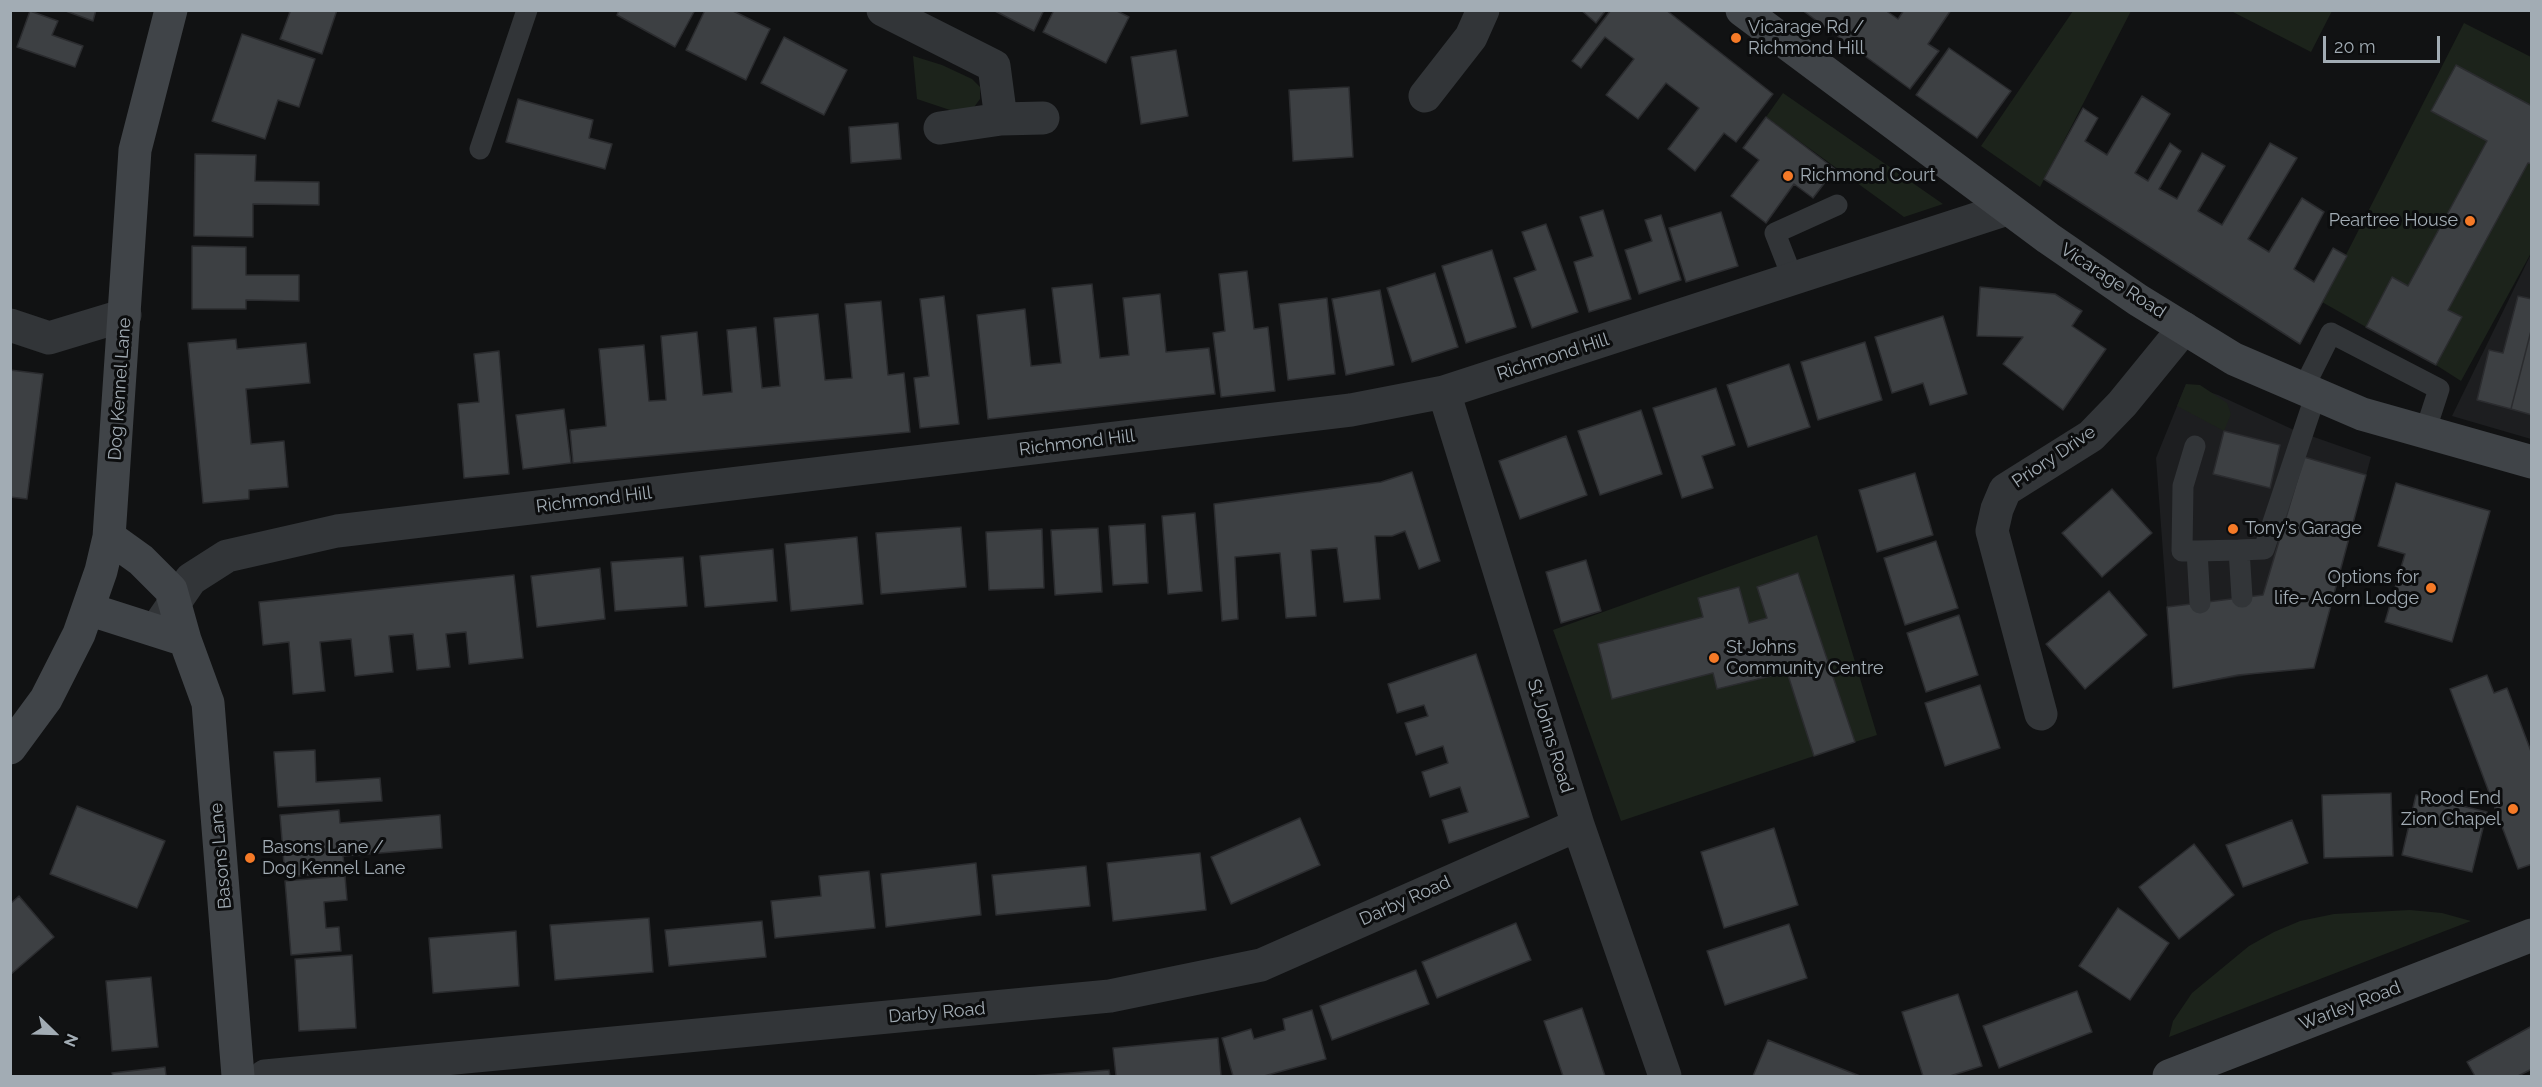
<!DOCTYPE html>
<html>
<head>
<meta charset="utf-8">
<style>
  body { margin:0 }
  #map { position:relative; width:2542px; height:1087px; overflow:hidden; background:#111213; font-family:Raleway,sans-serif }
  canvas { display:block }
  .frame { position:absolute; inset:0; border:12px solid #a2acb4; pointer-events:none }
  .north { position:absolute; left:24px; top:1003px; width:60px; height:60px; -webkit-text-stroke:4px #0c0d0e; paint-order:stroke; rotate:113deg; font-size:16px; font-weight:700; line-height:24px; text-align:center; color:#a2acb4 }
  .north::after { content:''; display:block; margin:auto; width:21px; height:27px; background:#a2acb4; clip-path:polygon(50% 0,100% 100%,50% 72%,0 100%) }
  .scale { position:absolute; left:2323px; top:36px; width:117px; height:27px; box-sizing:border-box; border:3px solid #a2acb4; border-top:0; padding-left:8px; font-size:18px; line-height:21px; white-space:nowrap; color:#a2acb4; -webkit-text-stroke:4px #0c0d0e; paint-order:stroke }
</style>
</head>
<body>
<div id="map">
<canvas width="2542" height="1087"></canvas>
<div class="frame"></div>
<div class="north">N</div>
<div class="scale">20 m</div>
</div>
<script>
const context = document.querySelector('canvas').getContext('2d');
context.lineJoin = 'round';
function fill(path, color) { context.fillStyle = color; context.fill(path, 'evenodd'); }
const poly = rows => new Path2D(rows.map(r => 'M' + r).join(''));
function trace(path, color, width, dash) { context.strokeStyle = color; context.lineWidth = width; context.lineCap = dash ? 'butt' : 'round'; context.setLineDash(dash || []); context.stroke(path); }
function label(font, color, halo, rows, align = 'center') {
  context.font = font + ' Raleway,sans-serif'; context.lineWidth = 6; context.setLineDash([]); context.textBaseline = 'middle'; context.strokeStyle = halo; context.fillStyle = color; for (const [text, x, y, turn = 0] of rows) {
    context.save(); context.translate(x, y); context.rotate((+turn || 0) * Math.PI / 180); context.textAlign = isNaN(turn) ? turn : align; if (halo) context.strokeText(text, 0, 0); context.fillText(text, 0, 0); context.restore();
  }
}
fill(poly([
  [2531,254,2531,439,2452,416],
  [2186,384,2218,395,2294,430,2371,457,2314,668,2255,674,2173,688,2156,458]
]), '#1d1e20');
fill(poly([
  [2073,11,2131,11,2040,187,1981,146],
  [2231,11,2332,11,2311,52],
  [2464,23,2531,57,2531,106,2456,65,2431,111,2487,141,2408,286,2392,278,2366,327,2322,302],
  [913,56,942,65,972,79,980,87,980,99,972,110,950,110,917,99],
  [1783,93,1943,204,1904,217,1766,117],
  [2528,163,2532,164,2531,253,2461,381,2436,365,2461,317,2448,310],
  [2186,384,2200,385,2227,403,2231,414,2224,431,2177,406],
  [1817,535,1877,735,1855,742,1798,574,1767,618,1749,623,1739,587,1699,598,1703,617,1598,644,1612,699,1713,673,1718,689,1787,672,1814,756,1621,821,1553,630],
  [2410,910,2442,913,2471,921,2169,1037,2173,1021,2192,993,2249,946,2274,932,2300,921,2334,914]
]), '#1c231b');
const building = poly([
  [63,10,96,10,93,21,63,10],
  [285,10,337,10,322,54,280,39,290,12,285,10],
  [619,10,695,10,675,47,617,15,619,10],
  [705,10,731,10,770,29,746,80,686,50,705,10],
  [993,10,1044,10,1034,31,993,10],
  [1054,10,1115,10,1129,17,1106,63,1043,32,1054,10],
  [1581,10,1606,10,1596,23,1581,10],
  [1611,10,1666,10,1773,94,1736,142,1724,133,1695,171,1668,149,1699,108,1666,83,1638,119,1606,95,1634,59,1605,37,1581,68,1572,61,1611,10],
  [1802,10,1885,10,1898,19,1904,10,1951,10,1928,44,1939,51,1910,89,1802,10],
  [30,11,58,21,52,35,83,46,75,67,17,47,30,11],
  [242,34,315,59,299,107,278,100,265,139,212,121,242,34],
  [784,37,847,70,824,115,761,83,784,37],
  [1949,48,2011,91,1977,138,1916,95,1949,48],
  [1176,50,1188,116,1141,124,1131,57,1176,50],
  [2456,65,2532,106,2532,164,2528,163,2448,310,2462,317,2436,365,2366,327,2392,277,2408,286,2487,141,2431,111,2456,65],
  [1349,87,1353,157,1293,161,1289,90,1349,87],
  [2142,96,2170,114,2135,173,2148,181,2170,143,2181,151,2159,189,2177,199,2202,153,2225,166,2198,211,2222,225,2270,143,2297,158,2248,239,2269,252,2302,198,2324,212,2294,269,2314,282,2333,248,2347,256,2300,344,2044,179,2083,108,2098,118,2085,141,2107,155,2142,96],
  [518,99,593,120,589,138,612,144,605,169,506,142,518,99],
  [1766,117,1835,169,1813,198,1794,184,1766,223,1731,196,1759,160,1743,148,1766,117],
  [898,123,901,159,851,163,849,127,898,123],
  [195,154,256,155,255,181,319,182,319,205,253,204,253,237,194,236,195,154],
  [1603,210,1631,299,1589,312,1574,262,1593,256,1580,217,1603,210],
  [1721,212,1738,266,1686,282,1669,228,1721,212],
  [1661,215,1681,280,1639,294,1625,250,1652,241,1645,220,1661,215],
  [1546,224,1578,312,1532,328,1514,278,1536,270,1522,232,1546,224],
  [192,246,246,247,246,275,299,275,299,301,246,300,246,309,192,309,192,246],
  [1492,250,1516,327,1466,343,1442,266,1492,250],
  [1247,271,1254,329,1268,327,1275,391,1221,397,1213,333,1225,331,1219,274,1247,271],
  [1435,273,1458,347,1412,362,1387,288,1435,273],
  [1092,284,1100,358,1129,355,1123,298,1160,294,1166,352,1209,348,1215,394,988,419,977,315,1025,309,1031,366,1061,363,1052,288,1092,284],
  [1980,287,2055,294,2082,311,2072,326,2106,349,2063,410,2003,364,2023,337,1977,336,1980,287],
  [1380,290,1394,365,1346,375,1332,299,1380,290],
  [944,296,959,424,920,428,914,378,929,376,920,299,944,296],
  [2518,296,2532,299,2532,327,2511,409,2477,400,2489,350,2503,353,2518,296],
  [1327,298,1335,374,1288,380,1279,304,1327,298],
  [881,301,888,375,904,373,910,432,573,463,570,430,606,426,599,349,644,345,649,401,666,400,661,336,697,332,703,395,732,392,727,330,756,327,762,388,780,386,774,318,818,314,825,380,852,378,845,304,881,301],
  [1943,316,1967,394,1930,405,1923,383,1892,393,1875,337,1943,316],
  [2532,327,2532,415,2511,409,2532,327],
  [236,339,237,349,306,343,310,383,246,389,251,444,284,441,288,487,249,490,249,499,203,503,188,343,236,339],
  [1865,342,1882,400,1818,420,1801,362,1865,342],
  [499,351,509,474,464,478,458,404,479,402,474,354,499,351],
  [1789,364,1810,427,1748,447,1727,385,1789,364],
  [10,370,43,374,27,499,10,497,10,370],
  [1716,388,1735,445,1702,456,1713,488,1682,498,1653,408,1716,388],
  [564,409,571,463,523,469,516,415,564,409],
  [1641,410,1662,474,1600,495,1578,431,1641,410],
  [2224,431,2280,445,2270,488,2213,474,2224,431],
  [1566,436,1587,495,1520,519,1499,461,1566,436],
  [2304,457,2366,475,2314,668,2238,675,2173,688,2167,607,2263,595,2304,457],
  [1412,472,1440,561,1419,569,1405,531,1392,536,1375,536,1380,599,1344,602,1337,548,1311,550,1316,616,1286,618,1280,553,1235,557,1238,619,1222,621,1214,504,1381,482,1412,472],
  [1915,473,1933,535,1877,552,1859,490,1915,473],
  [2396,483,2490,511,2452,642,2385,622,2405,554,2378,546,2396,483],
  [2112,489,2152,533,2102,577,2062,533,2112,489],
  [1195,513,1202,591,1168,594,1162,516,1195,513],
  [1145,524,1148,583,1113,585,1109,526,1145,524],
  [961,527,966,587,881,594,876,533,961,527],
  [1098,528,1102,592,1055,595,1051,530,1098,528],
  [1042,529,1044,588,989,590,986,532,1042,529],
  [857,537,863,604,791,611,785,544,857,537],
  [1936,541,1958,608,1905,625,1884,558,1936,541],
  [773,549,777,601,705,607,700,556,773,549],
  [683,557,687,606,615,611,611,562,683,557],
  [1586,560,1601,611,1561,623,1546,572,1586,560],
  [600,568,605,619,537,627,531,576,600,568],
  [1798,573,1855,742,1814,756,1787,672,1717,689,1713,673,1612,699,1598,644,1703,617,1698,598,1739,587,1749,623,1767,618,1757,587,1798,573],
  [514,575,523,658,469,664,466,632,446,634,450,667,417,670,413,634,389,636,393,672,355,676,351,639,320,642,325,691,293,694,289,642,263,645,259,602,514,575],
  [2109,591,2147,635,2085,689,2046,644,2109,591],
  [1959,615,1978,675,1926,692,1907,633,1959,615],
  [1476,654,1529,817,1449,843,1442,820,1468,812,1460,787,1430,797,1422,772,1448,763,1443,746,1416,755,1405,723,1428,716,1424,705,1397,713,1388,684,1476,654],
  [2487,675,2494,693,2507,688,2532,754,2532,864,2518,869,2450,689,2487,675],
  [1980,685,2000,748,1945,766,1925,703,1980,685],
  [315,750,316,782,380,778,382,801,278,807,274,752,315,750],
  [2391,793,2393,856,2324,858,2322,795,2391,793],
  [2416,795,2487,812,2472,872,2402,855,2416,795],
  [77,806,165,841,137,908,50,874,77,806],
  [339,810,340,823,440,815,442,848,343,856,345,872,285,877,280,815,339,810],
  [1300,818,1320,865,1231,904,1211,857,1300,818],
  [2292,820,2308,863,2243,887,2226,845,2292,820],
  [1774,828,1798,905,1724,928,1701,852,1774,828],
  [2194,844,2234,895,2179,939,2139,887,2194,844],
  [1200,853,1206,910,1113,921,1107,863,1200,853],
  [976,863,981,915,886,927,881,874,976,863],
  [1086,866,1090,906,996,915,992,875,1086,866],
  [869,871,875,928,775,938,771,901,821,896,819,876,869,871],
  [345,876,347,900,324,902,326,928,339,927,341,951,291,955,285,881,345,876],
  [19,896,54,937,10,975,10,904,19,896],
  [2118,908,2169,943,2130,1000,2079,966,2118,908],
  [649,918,653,972,555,980,550,925,649,918],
  [762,921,766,957,669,966,665,930,762,921],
  [1516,923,1531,960,1437,998,1422,962,1516,923],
  [1789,924,1807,978,1725,1005,1707,951,1789,924],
  [516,931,519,986,433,993,429,938,516,931],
  [352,955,356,1028,299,1031,295,959,352,955],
  [1416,970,1429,1004,1332,1040,1320,1006,1416,970],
  [151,977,158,1047,112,1051,106,981,151,977],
  [2077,991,2092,1032,1999,1068,1983,1026,2077,991],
  [1958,994,1982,1066,1950,1076,1923,1076,1902,1012,1958,994],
  [1582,1008,1605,1076,1563,1076,1544,1021,1582,1008],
  [1312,1010,1326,1059,1264,1076,1233,1076,1222,1038,1251,1029,1254,1039,1285,1030,1283,1019,1312,1010],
  [2532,1026,2532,1069,2518,1076,2475,1076,2467,1062,2532,1026],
  [1218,1038,1221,1076,1116,1076,1113,1048,1218,1038],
  [1768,1040,1860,1076,1753,1076,1768,1040],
  [165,1067,166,1076,113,1076,112,1073,165,1067],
  [1109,1070,1110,1076,1031,1076,1109,1070]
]);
fill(building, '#3d4043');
trace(building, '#2b2c2f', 1.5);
trace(poly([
  [480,149,527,10],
  [1793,279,1775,233,1837,205],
  [2303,389,2331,333,2439,389,2425,432],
  [2195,446,2183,486,2182,551,2197,551,2200,603],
  [2239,550,2264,549,2316,394],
  [2197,551,2239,550,2242,597]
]), '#323538', 21);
trace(poly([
  [883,10,994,66,1001,119],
  [1425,96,1471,37,1483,10],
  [940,128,1001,119,1043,118],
  [10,325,49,338,125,315],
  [1444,392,1578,825,1665,1076],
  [162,621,191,579,227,556,337,531,1351,410,1444,392,2007,209],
  [2041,714,1992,531,1997,509,2005,490,2091,436,2122,404,2184,328],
  [265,1076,1110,996,1261,965,1578,825]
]), '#323538', 33);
trace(poly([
  [1742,10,2048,238,2138,300,2234,359,2362,414,2532,462],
  [109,537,141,560,171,590,185,640,208,703,238,1076],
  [88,609,185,640],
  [10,748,46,699,79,634,101,571,109,537,135,150,171,10],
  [2169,1076,2532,935]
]), '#404448', 33);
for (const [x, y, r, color] of [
  [1736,38,6,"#f57a27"],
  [1788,176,6,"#f57a27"],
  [2470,221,6,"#f57a27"],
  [2233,529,6,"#f57a27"],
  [2431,588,6,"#f57a27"],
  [1714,658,6,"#f57a27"],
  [2513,809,6,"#f57a27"],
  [250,858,6,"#f57a27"]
]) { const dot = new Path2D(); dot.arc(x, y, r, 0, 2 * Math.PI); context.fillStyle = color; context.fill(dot); trace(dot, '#0c0d0e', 2); }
label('18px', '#a2acb4', '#0c0d0e', [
  ["Vicarage Rd /",1748,28],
  ["Richmond Hill",1748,49],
  ["Richmond Court",1800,176],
  ["Peartree House",2458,221,"right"],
  ["Tony's Garage",2245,529],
  ["Options for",2419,578,"right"],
  ["life- Acorn Lodge",2419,599,"right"],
  ["St Johns",1726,648],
  ["Community Centre",1726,669],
  ["Rood End",2501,799,"right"],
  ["Zion Chapel",2501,820,"right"],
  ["Basons Lane /",262,848],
  ["Dog Kennel Lane",262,869]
], 'left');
label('18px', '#a2acb4', '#0c0d0e', [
  ["Vicarage Road",2113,281,33],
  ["Richmond Hill",1553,357,-18],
  ["Dog Kennel Lane",120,389,-86],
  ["Richmond Hill",1077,443,-7],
  ["Priory Drive",2054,457,-34],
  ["Richmond Hill",594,500,-7],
  ["St Johns Road",1550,736,73],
  ["Basons Lane",221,856,-95],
  ["Darby Road",1405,901,-24],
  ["Warley Road",2350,1006,-21],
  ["Darby Road",937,1013,-5]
]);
</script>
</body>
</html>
